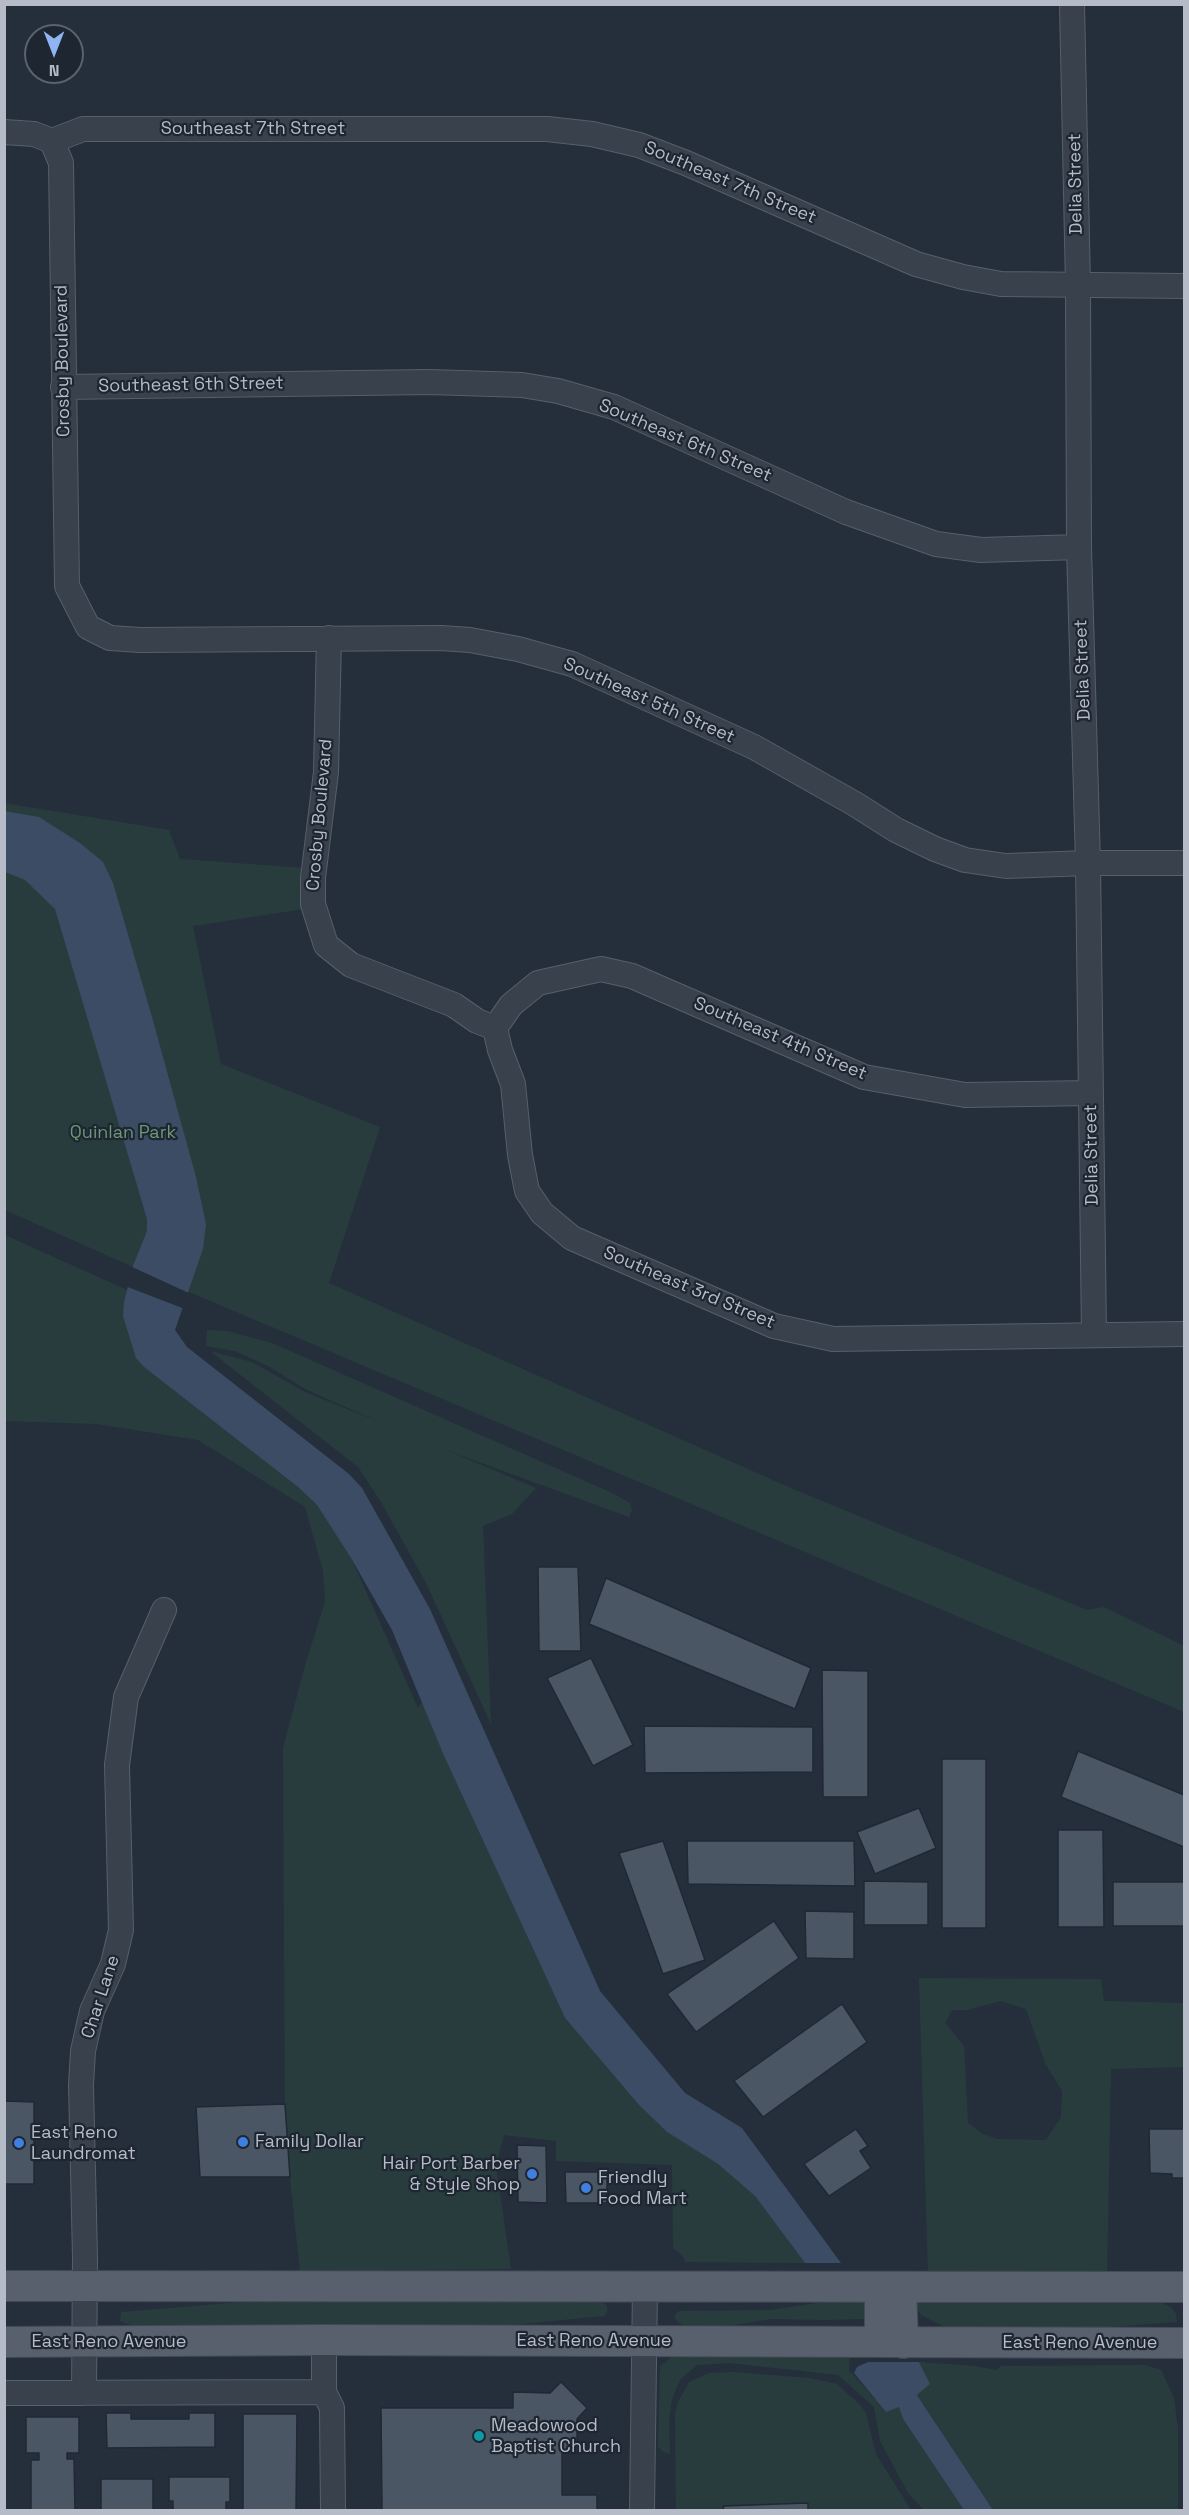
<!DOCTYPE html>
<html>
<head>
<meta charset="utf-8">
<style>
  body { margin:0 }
  #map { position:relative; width:1189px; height:2515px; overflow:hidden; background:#252f3c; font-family:"Space Grotesk",sans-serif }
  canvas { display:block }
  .frame { position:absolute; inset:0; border:6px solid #b5bcc8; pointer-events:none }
  .north { position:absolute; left:24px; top:24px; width:60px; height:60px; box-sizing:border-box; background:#1e2631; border:2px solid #5a626d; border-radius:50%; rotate:180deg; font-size:16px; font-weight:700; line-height:24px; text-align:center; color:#b5bcc8 }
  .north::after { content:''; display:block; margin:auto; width:21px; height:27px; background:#8fb4f2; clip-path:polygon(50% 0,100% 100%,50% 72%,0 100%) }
</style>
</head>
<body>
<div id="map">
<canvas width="1189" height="2515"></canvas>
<div class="frame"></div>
<div class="north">N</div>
</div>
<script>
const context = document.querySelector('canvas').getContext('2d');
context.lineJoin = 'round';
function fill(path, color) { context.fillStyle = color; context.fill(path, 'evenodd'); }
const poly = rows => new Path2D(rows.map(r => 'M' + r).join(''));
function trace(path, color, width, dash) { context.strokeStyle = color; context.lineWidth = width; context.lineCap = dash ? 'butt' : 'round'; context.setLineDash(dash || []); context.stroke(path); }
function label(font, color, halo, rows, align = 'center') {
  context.font = font + ' "Space Grotesk",sans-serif'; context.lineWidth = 4.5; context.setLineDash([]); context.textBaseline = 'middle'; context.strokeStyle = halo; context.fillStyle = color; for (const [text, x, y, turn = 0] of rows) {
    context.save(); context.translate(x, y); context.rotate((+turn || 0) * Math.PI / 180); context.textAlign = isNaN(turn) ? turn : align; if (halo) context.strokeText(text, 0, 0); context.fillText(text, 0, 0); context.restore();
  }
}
fill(poly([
  [4,803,169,830,180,859,306,868,304,909,193,926,221,1064,380,1127,329,1283,793,1489,1087,1610,1104,1607,1184,1646,1184,1712,189,1292,5,1210],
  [5,1235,127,1290,124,1302,144,1367,298,1487,317,1505,351,1558,418,1708,422,1701,444,1756,565,2018,639,2105,667,2132,718,2164,755,2196,805,2263,685,2262,683,2256,673,2248,672,2165,556,2161,556,2141,504,2135,496,2166,511,2269,300,2271,285,2133,283,1748,306,1662,325,1602,323,1571,305,1507,198,1440,97,1424,5,1421],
  [207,1330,227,1331,272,1343,610,1492,630,1503,632,1510,629,1517,446,1450,536,1488,512,1514,483,1526,491,1724,426,1583,381,1502,358,1467,210,1351,252,1362,305,1392,382,1423,305,1389,270,1367,235,1351,206,1346],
  [919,1978,1101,1979,1104,2001,1184,2003,1184,2067,1111,2069,1107,2275,928,2274],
  [1001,2001,1026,2009,1046,2065,1062,2091,1061,2117,1046,2140,997,2139,983,2134,968,2123,964,2046,945,2023,952,2010,967,2010],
  [561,2299,604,2303,607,2306,607,2312,604,2316,481,2328,133,2326,120,2321,121,2312,241,2302],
  [916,2299,1159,2302,1171,2307,1176,2314,1177,2322,1096,2328,947,2328,921,2315,914,2305],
  [831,2301,866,2301,868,2316,863,2319,824,2320,771,2319,702,2330,692,2329,679,2323,674,2316,679,2311,770,2310],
  [677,2353,850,2355,849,2370,886,2411,899,2406,903,2419,964,2510,924,2510,908,2493,880,2441,874,2407,838,2375,729,2363,697,2365,680,2380,672,2399,669,2419,670,2454,663,2452,658,2446,660,2366],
  [919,2362,974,2366,996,2370,1001,2366,1145,2365,1161,2370,1174,2398,1178,2429,1178,2510,993,2510,917,2394,930,2384],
  [733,2372,810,2378,837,2384,859,2404,866,2413,876,2454,911,2510,676,2510,675,2415,678,2402,689,2382,709,2373]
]), '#283c3e');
fill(poly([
  [4,811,39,817,80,843,103,862,113,883,152,1017,196,1177,206,1224,203,1249,175,1330,187,1347,349,1474,362,1488,430,1609,600,1991,685,2093,742,2128,841,2263,805,2263,755,2196,718,2164,667,2132,639,2105,565,2018,444,1756,392,1630,351,1558,317,1505,298,1487,144,1367,136,1358,123,1316,124,1302,133,1266,147,1231,147,1219,55,909,25,880,5,872],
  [868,2362,919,2362,930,2384,917,2395,993,2510,964,2510,903,2419,899,2407,886,2412,854,2373,857,2367]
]), '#3b4c64');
fill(poly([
  [130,1266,191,1294,185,1309,125,1286]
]), '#252f3c');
const building = poly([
  [538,1567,578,1567,581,1651,539,1651,538,1567],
  [606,1578,811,1668,795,1709,589,1624,606,1578],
  [591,1658,633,1745,593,1766,547,1678,591,1658],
  [822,1670,868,1671,868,1797,823,1797,822,1670],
  [644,1726,813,1727,813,1772,645,1773,644,1726],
  [1078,1751,1184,1795,1184,1847,1061,1797,1078,1751],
  [942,1759,986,1759,986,1928,942,1928,942,1759],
  [919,1808,936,1848,875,1874,857,1832,919,1808],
  [1058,1830,1103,1830,1104,1927,1058,1927,1058,1830],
  [663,1841,705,1960,663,1974,619,1853,663,1841],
  [687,1841,854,1841,855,1886,688,1884,687,1841],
  [864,1881,928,1882,928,1925,864,1925,864,1881],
  [1113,1882,1184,1882,1184,1926,1113,1926,1113,1882],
  [805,1911,854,1912,854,1959,806,1958,805,1911],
  [774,1921,799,1958,696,2032,667,1994,774,1921],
  [842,2004,867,2042,763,2117,734,2081,842,2004],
  [4,2101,34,2102,34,2184,4,2184,4,2101],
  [285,2104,290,2177,200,2177,196,2107,285,2104],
  [856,2129,868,2146,860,2151,871,2168,829,2196,804,2164,856,2129],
  [1149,2129,1184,2129,1184,2178,1172,2178,1172,2174,1150,2173,1149,2129],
  [517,2145,546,2146,547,2203,518,2202,517,2145],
  [565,2172,607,2172,607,2203,566,2203,565,2172],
  [561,2382,587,2408,577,2419,577,2453,562,2453,562,2495,597,2495,597,2510,382,2510,381,2408,513,2408,513,2392,550,2393,561,2382],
  [106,2413,131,2413,131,2419,189,2419,189,2413,215,2413,215,2447,107,2448,106,2413],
  [243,2414,297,2414,296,2510,243,2510,243,2414],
  [26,2417,79,2417,79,2453,67,2453,67,2459,74,2459,75,2510,31,2510,31,2460,39,2460,39,2453,26,2453,26,2417],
  [169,2477,230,2477,230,2502,226,2502,226,2510,173,2510,173,2501,169,2501,169,2477],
  [101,2479,153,2479,153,2510,101,2510,101,2479],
  [808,2503,808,2510,724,2510,723,2506,808,2503]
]);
fill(building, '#4b5665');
trace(building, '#202833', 1.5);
const minor = poly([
  [1072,4,1078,286,1079,547,1088,863,1094,1335],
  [4,132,34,134,52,141,61,163,67,586,88,627,110,638,140,640,441,638,470,640,518,649,572,664,754,747,855,804,896,830,935,849,965,860,1006,866,1088,863,1184,863],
  [52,141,83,129,547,129,592,134,639,145,686,163,916,264,963,277,1001,284,1184,286],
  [63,387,430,382,522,385,558,391,614,407,846,512,936,544,981,550,1079,547],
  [329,638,326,772,313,878,313,904,326,945,351,965,454,1005,477,1021,495,1028],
  [495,1028,500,1050,513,1084,520,1155,527,1191,542,1213,572,1238,774,1326,833,1339,1184,1334],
  [495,1028,511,1005,538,983,601,969,632,976,864,1077,965,1095,1091,1093],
  [324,2340,324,2392,332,2408,333,2510],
  [4,2393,324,2392],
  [84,2393,85,2257,81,2085,83,2051,92,2011,113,1964,121,1930,117,1765,126,1697,164,1610],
  [642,2510,645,2287]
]);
const major = poly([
  [4,2286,1184,2287],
  [880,2287,880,2342],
  [901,2287,903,2343],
  [4,2342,324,2340,1184,2343]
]);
trace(minor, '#575f6a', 26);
trace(major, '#424a55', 32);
trace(minor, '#39414c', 24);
trace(major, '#57606c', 30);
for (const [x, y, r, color] of [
  [243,2142,6,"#3f7fe0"],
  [19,2143,6,"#3f7fe0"],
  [532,2174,6,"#3f7fe0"],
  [586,2188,6,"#3f7fe0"],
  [479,2436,6,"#0f9aa8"]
]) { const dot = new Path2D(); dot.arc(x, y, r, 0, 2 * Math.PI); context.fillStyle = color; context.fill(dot); trace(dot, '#1e2631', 2); }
label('18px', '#b5bcc8', '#1e2631', [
  ["Southeast 7th Street",253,129],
  ["Southeast 7th Street",730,183,23],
  ["Delia Street",1076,184,-91],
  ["Crosby Boulevard",63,361,-91],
  ["Southeast 6th Street",191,385,-1],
  ["Southeast 6th Street",685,441,23],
  ["Delia Street",1083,670,-92],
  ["Southeast 5th Street",649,701,24],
  ["Crosby Boulevard",320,815,-85],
  ["Southeast 4th Street",780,1039,23],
  ["Delia Street",1092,1155,-91],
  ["Southeast 3rd Street",689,1288,23],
  ["Char Lane",101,1997,-72],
  ["East Reno Avenue",594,2341],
  ["East Reno Avenue",109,2342],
  ["East Reno Avenue",1080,2343]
]);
label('18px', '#6d9777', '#1e2631', [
  ["Quinlan Park",123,1133]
]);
label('18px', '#b5bcc8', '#1e2631', [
  ["East Reno",31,2133],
  ["Laundromat",31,2154],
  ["Family Dollar",255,2142],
  ["Hair Port Barber",520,2164,"right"],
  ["& Style Shop",520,2185,"right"],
  ["Friendly",598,2178],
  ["Food Mart",598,2199],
  ["Meadowood",491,2426],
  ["Baptist Church",491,2447]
], 'left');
</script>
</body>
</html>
